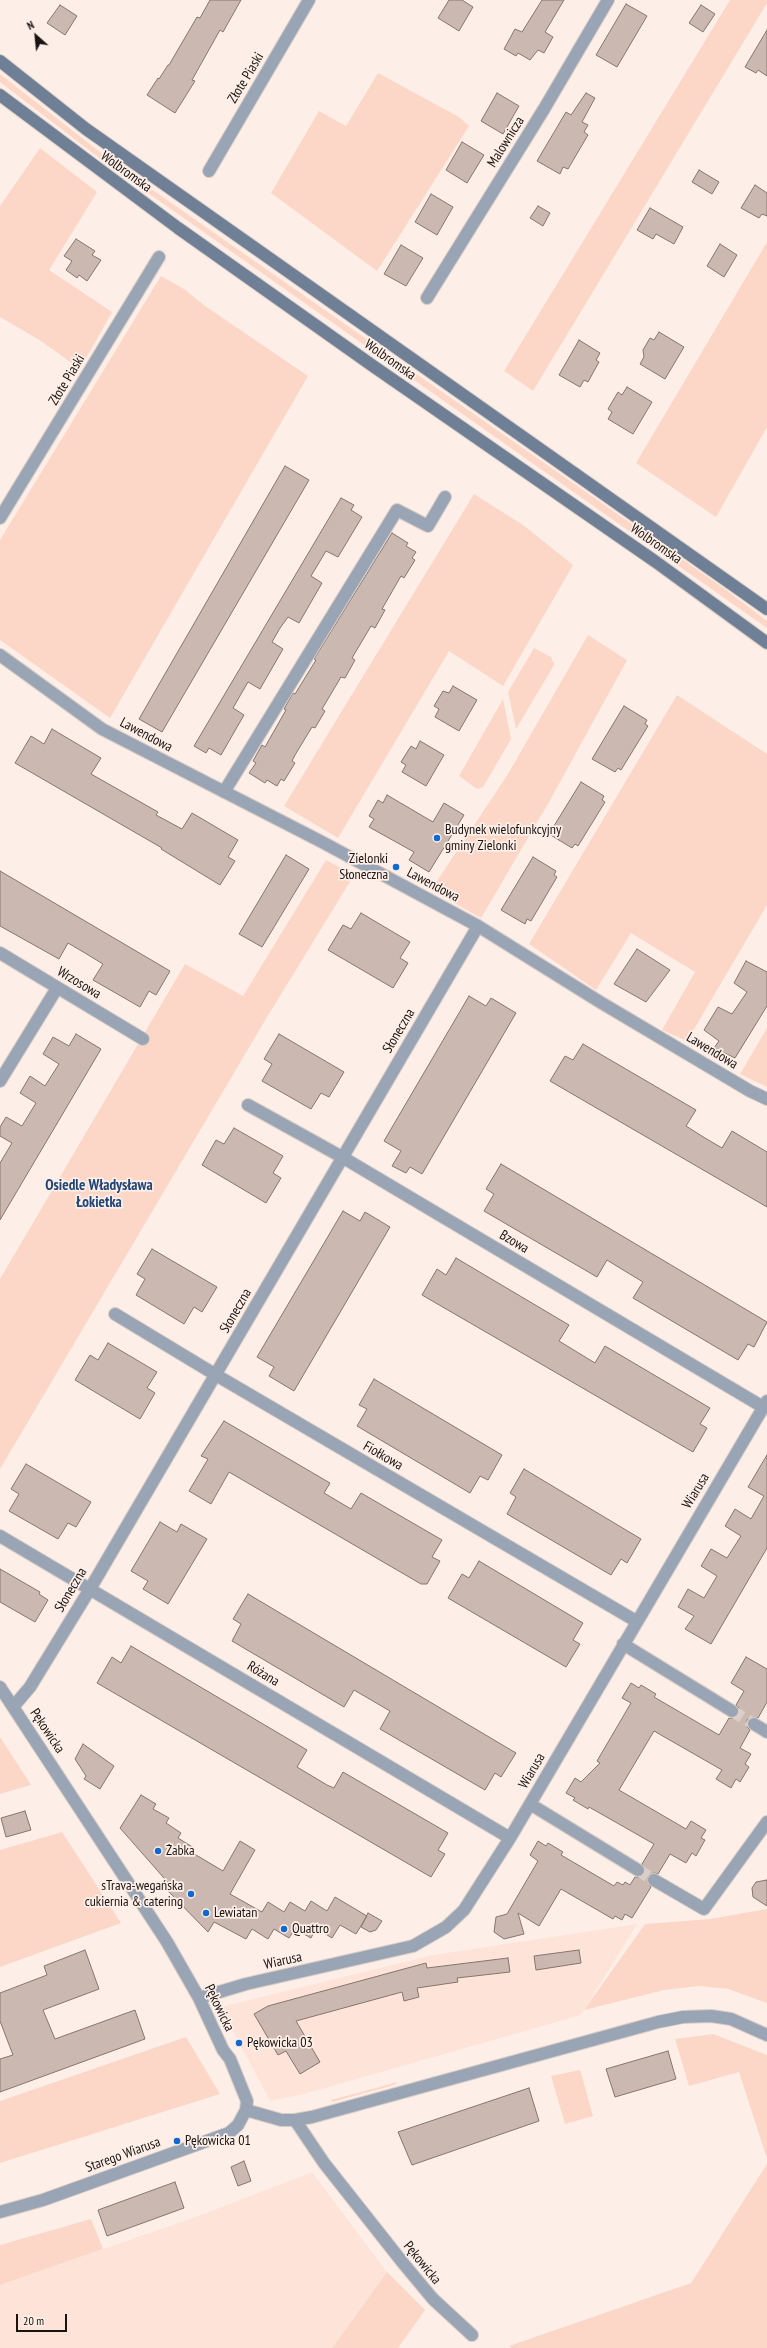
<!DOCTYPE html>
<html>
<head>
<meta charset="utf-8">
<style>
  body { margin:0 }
  #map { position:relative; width:767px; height:2348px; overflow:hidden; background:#fdefe8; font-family:"PT Sans Narrow",sans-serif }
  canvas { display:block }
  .north { position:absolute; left:16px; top:16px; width:40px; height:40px; -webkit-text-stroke:3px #fdefe8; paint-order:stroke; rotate:333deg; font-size:11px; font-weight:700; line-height:16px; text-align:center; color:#1a1411 }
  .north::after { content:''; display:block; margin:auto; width:14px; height:18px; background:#1a1411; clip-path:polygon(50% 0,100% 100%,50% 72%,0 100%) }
  .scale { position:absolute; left:16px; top:2314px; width:51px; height:18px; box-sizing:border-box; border:2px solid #1a1411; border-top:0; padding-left:5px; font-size:12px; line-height:14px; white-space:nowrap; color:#1a1411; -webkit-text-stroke:3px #fdefe8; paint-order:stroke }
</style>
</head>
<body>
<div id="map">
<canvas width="767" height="2348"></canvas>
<div class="north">N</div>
<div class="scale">20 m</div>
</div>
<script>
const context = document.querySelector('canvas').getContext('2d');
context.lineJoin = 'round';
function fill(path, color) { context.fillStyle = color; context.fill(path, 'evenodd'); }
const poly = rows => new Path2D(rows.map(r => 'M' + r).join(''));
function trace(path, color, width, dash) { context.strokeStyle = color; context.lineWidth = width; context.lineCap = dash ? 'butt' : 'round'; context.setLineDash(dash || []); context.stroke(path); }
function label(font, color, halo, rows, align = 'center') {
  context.font = font + ' "PT Sans Narrow",sans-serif'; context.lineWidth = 3.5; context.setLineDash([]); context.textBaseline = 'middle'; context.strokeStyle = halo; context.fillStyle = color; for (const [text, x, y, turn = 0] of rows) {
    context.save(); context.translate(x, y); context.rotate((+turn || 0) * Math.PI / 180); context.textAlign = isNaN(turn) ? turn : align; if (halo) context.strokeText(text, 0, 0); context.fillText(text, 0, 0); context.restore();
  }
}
fill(poly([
  [637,1924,581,2015,304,2094,270,2101,220,2007,433,1955],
  [312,2172,387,2272,332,2348,0,2348,0,2285,201,2215]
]), '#fee4d8');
fill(poly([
  [730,0,767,0,767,3,533,391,504,371],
  [378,73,459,117,469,126,377,271,271,193,319,111,346,126],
  [0,74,114,163,722,587,767,621,767,628,111,167,0,82],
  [40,148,97,192,49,270,112,312,80,369,41,341,0,317,0,206],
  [767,242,767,427,716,517,636,463],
  [161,276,184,289,205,306,308,376,110,718,0,640,0,540],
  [474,494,523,525,573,565,503,686,449,651,338,838,284,806],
  [588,635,627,660,549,802,481,918,431,890,508,774],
  [534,648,551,657,554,665,516,729,508,692],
  [677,695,767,754,767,905,687,1041,662,1030,695,972,631,933,596,990,529,944],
  [503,699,511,739,483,787,477,789,459,776],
  [326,860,354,875,264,1022,0,1469,0,1279,185,964,243,996],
  [767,1028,767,1087,740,1074],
  [0,1737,31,1785,0,1794],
  [62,1832,121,1923,0,1967,0,1850],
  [767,1909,767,2003,728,1989,699,1986,664,1990,584,2010,645,1924,710,1919],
  [713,2034,767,2055,767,2159,739,2072,689,2086,675,2039],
  [186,2037,220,2094,0,2163,0,2101],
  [580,2070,593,2116,565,2124,551,2076],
  [398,2082,394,2085,332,2102,331,2100],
  [767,2164,767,2348,511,2348,509,2346,691,2283],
  [91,2219,103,2249,0,2285,0,2245],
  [387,2272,425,2310,398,2348,332,2348]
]), '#fcd7c7');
const building = poly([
  [210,0,241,0,223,32,220,30,192,80,195,81,175,113,147,95,158,78,159,79,168,65,169,65,197,17,200,18,210,0],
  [449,0,462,0,473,7,459,31,438,18,449,0],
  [542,0,564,0,545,32,553,37,544,53,538,50,530,60,518,53,516,56,504,49,515,29,522,32,542,0],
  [626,4,647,16,617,67,596,55,626,4],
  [60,5,77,16,65,35,47,23,60,5],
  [701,5,715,14,703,32,689,23,701,5],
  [767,30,767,76,758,70,756,73,745,67,767,30],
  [497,93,519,106,503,134,481,121,497,93],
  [586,93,595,98,582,122,588,125,584,132,588,135,568,169,563,167,560,174,537,161,566,112,571,115,586,93],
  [462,142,484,155,467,183,446,170,462,142],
  [699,170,719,182,712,194,692,182,699,170],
  [755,185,767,193,767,216,762,214,759,218,741,208,755,185],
  [431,194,453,207,437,235,415,222,431,194],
  [538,206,550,213,543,226,530,218,538,206],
  [650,208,683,227,674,244,656,234,653,239,637,230,650,208],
  [76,239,95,251,92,255,101,260,87,281,79,275,77,278,66,270,72,261,64,256,76,239],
  [720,244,737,255,724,277,707,266,720,244],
  [401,245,423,258,406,286,384,274,401,245],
  [659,332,684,347,665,379,640,364,644,357,643,350,650,338,654,340,659,332],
  [579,340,600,353,596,360,599,362,588,382,584,380,580,387,559,375,579,340],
  [627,387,652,402,633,434,608,419,612,412,608,409,618,392,622,395,627,387],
  [285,466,309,480,162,732,139,719,285,466],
  [341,498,354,505,351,510,362,517,338,557,326,551,311,576,322,583,299,623,288,617,280,628,272,642,283,649,260,689,248,682,233,708,244,715,221,755,209,748,206,753,194,746,341,498],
  [392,533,408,543,406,546,416,552,412,558,415,560,404,578,401,576,382,609,385,610,375,628,371,626,352,658,355,660,345,678,341,677,322,709,325,711,315,728,312,727,295,755,292,761,295,763,284,781,281,779,277,786,267,780,265,783,249,773,256,763,253,761,262,745,265,747,286,710,284,709,293,693,295,694,316,660,314,659,392,533],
  [453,686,477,700,459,731,435,717,439,709,434,706,443,691,449,693,453,686],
  [624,706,647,720,645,724,648,726,621,770,618,768,615,772,592,759,624,706],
  [52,729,101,758,91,774,158,812,156,815,182,829,192,813,238,840,228,857,235,861,220,885,161,849,162,848,15,763,31,736,44,744,52,729],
  [420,741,444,755,426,786,402,772,406,765,401,762,411,746,416,749,420,741],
  [581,782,604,796,602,800,605,802,578,846,575,844,572,848,549,834,581,782],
  [387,795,433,822,444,803,464,815,429,872,409,860,414,852,369,827,374,819,369,816,378,800,383,803,387,795],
  [286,855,309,869,262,947,239,934,286,855],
  [533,857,556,871,554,875,557,877,531,921,527,919,525,924,501,910,533,857],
  [0,871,170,971,156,995,149,991,140,1007,93,980,103,964,85,953,68,943,59,959,0,926,0,871],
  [361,913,410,942,400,958,408,963,393,988,328,950,343,925,351,929,361,913],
  [637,949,670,970,646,1002,614,984,637,949],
  [746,961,767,972,767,1006,735,1058,714,1048,719,1041,704,1030,718,1007,732,1014,747,992,734,983,746,961],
  [469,996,486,1006,491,998,516,1013,422,1174,410,1167,406,1173,392,1166,401,1151,384,1141,469,996],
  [76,1034,101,1049,0,1220,0,1163,12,1143,0,1136,0,1127,6,1117,22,1126,36,1103,20,1093,30,1076,45,1086,59,1064,43,1054,53,1037,69,1046,76,1034],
  [279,1034,344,1072,329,1097,321,1093,311,1109,262,1081,272,1064,264,1059,279,1034],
  [583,1044,696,1110,686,1126,705,1138,722,1148,732,1131,767,1152,767,1207,550,1081,565,1056,573,1060,583,1044],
  [234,1128,283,1156,273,1173,281,1178,266,1203,202,1165,216,1140,224,1144,234,1128],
  [501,1164,767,1322,754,1347,748,1344,738,1360,633,1298,643,1282,615,1265,607,1260,597,1277,484,1211,494,1194,486,1189,501,1164],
  [343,1211,360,1221,365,1212,390,1227,294,1391,269,1376,274,1367,257,1357,343,1211],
  [152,1249,217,1287,202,1312,194,1307,184,1324,136,1295,145,1279,137,1274,152,1249],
  [456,1258,569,1325,559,1341,595,1363,605,1346,710,1408,700,1424,707,1428,693,1452,422,1295,437,1269,446,1275,456,1258],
  [108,1343,157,1372,147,1388,155,1393,140,1419,75,1380,90,1355,98,1360,108,1343],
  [374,1379,502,1455,488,1480,480,1476,470,1493,357,1426,367,1409,359,1405,374,1379],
  [224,1421,330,1483,324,1493,351,1509,361,1493,442,1540,432,1557,440,1561,427,1584,421,1584,229,1472,211,1504,189,1491,208,1459,201,1456,224,1421],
  [767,1455,767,1548,711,1644,685,1629,694,1616,678,1607,688,1589,704,1598,717,1576,701,1566,711,1549,727,1558,741,1536,725,1526,735,1509,751,1519,764,1496,748,1487,767,1455],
  [26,1464,91,1502,76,1527,68,1523,58,1539,9,1511,19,1494,11,1489,26,1464],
  [524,1469,641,1539,627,1563,621,1559,611,1575,507,1514,516,1497,510,1493,524,1469],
  [160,1522,177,1532,181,1524,207,1539,168,1604,143,1589,148,1581,131,1571,160,1522],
  [479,1561,583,1623,573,1640,580,1644,566,1667,448,1598,462,1574,469,1578,479,1561],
  [0,1569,40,1592,39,1594,48,1600,35,1622,0,1602,0,1569],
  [248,1594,516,1753,501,1777,495,1773,485,1790,380,1729,390,1711,354,1690,344,1707,232,1641,241,1624,233,1619,248,1594],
  [131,1646,307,1750,297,1767,327,1785,334,1788,343,1772,448,1833,438,1850,445,1854,431,1877,97,1683,112,1657,121,1663,131,1646],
  [746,1657,767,1669,767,1702,758,1718,751,1717,747,1720,747,1727,750,1730,740,1748,751,1754,745,1764,749,1767,740,1782,736,1779,731,1788,716,1779,722,1770,654,1731,619,1790,686,1829,691,1821,706,1830,701,1838,705,1840,696,1856,692,1853,686,1863,670,1854,658,1874,654,1873,648,1876,647,1880,651,1887,632,1918,625,1914,622,1920,615,1916,613,1919,561,1889,539,1926,518,1913,524,1934,504,1939,494,1932,496,1917,507,1914,538,1861,530,1855,538,1841,546,1846,548,1843,563,1852,561,1855,614,1886,617,1882,623,1885,625,1882,630,1885,635,1877,641,1877,644,1874,645,1870,642,1864,654,1844,589,1807,588,1809,573,1800,575,1798,566,1793,575,1778,581,1782,600,1763,597,1761,631,1703,622,1698,631,1683,639,1688,641,1685,656,1694,654,1697,719,1735,729,1718,735,1718,739,1715,739,1708,736,1705,744,1691,731,1683,746,1657],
  [83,1744,114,1766,100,1789,84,1779,86,1776,75,1759,83,1744],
  [141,1795,156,1804,153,1809,169,1818,166,1823,181,1833,178,1838,194,1848,191,1852,223,1871,240,1841,255,1850,230,1894,262,1912,268,1902,284,1912,290,1902,305,1911,311,1901,327,1911,335,1897,367,1916,356,1934,340,1925,332,1938,316,1928,311,1938,295,1929,289,1938,274,1929,268,1939,252,1929,246,1939,214,1922,208,1932,168,1891,171,1886,120,1828,141,1795],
  [25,1811,31,1830,6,1837,1,1818,25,1811],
  [767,1880,767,1906,753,1897,752,1888,756,1882,767,1880],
  [368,1913,382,1921,376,1930,370,1932,361,1927,368,1913],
  [85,1950,99,1989,43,2010,55,2039,135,2010,145,2039,0,2092,0,2059,13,2055,0,2021,0,1993,47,1975,44,1966,85,1950],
  [579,1950,581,1963,536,1970,534,1956,579,1950],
  [508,1958,510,1972,457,1978,458,1982,417,1988,419,1997,404,2001,402,1992,296,2021,320,2062,300,2074,286,2051,278,2055,254,2014,268,2006,426,1963,427,1968,508,1958],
  [668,2051,676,2079,615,2097,606,2069,668,2051],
  [529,2088,539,2121,412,2165,398,2132,529,2088],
  [244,2161,251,2181,238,2186,231,2167,244,2161],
  [175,2182,184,2208,107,2236,98,2210,175,2182]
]);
fill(building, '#cbb9b1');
trace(building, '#86756e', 1);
trace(poly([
  [732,1711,754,1724],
  [638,1870,654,1880]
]), '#dbcec8', 12, [12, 6]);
const street = poly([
  [209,171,309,0],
  [427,298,544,109,608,0],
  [0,518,159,257],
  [0,655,102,729,322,842,478,926,600,1002,750,1091,767,1099],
  [224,792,397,510,428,526,445,497],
  [0,953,143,1039],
  [0,1081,57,988],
  [248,1105,342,1157,763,1407],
  [115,1314,216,1375,636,1621],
  [0,1536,510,1838],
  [623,1644,732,1711],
  [0,1687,167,1942,199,1998,223,2050,230,2059,247,2101,246,2110,238,2125,229,2133,43,2200,0,2212],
  [13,1707,30,1687,90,1589,478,926],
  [754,1724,767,1732],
  [530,1804,638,1870],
  [654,1880,704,1909,767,1822],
  [199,1998,246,1984,413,1946,446,1927,464,1910,510,1838,767,1401],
  [246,2110,281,2120,295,2120,324,2163,403,2263,433,2299,472,2335],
  [295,2120,312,2117,658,2022,683,2017,711,2016,731,2019,767,2035]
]);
const secondary = poly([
  [0,61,86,129,767,609],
  [0,95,178,228,373,366,656,562,767,643]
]);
trace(street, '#d9ccc6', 14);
trace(secondary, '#d9ccc6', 14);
trace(street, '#99a5b5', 12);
trace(secondary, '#6f7f96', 12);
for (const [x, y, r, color] of [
  [437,838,4,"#1068d2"],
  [396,867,4,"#1068d2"],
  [158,1851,4,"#1068d2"],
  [191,1894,4,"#1068d2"],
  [206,1913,4,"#1068d2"],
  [284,1929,4,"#1068d2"],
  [239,2043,4,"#1068d2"],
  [177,2141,4,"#1068d2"]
]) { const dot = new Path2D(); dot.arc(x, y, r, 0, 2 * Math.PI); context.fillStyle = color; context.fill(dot); trace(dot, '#fdefe8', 1.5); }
label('14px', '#1a1411', '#fdefe8', [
  ["Złote Piaski",246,78,-59],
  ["Malownicza",506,142,-58],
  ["Wolbromska",126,172,36],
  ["Wolbromska",390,360,35],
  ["Złote Piaski",67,380,-59],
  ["Wolbromska",656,544,35],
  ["Lawendowa",146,735,28],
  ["Lawendowa",433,885,28],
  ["Wrzosowa",79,983,31],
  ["Słoneczna",399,1031,-59],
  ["Lawendowa",712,1051,31],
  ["Bzowa",514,1242,31],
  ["Słoneczna",236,1311,-60],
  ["Fiołkowa",383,1456,30],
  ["Wiarusa",696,1491,-59],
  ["Słoneczna",71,1590,-59],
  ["Różana",263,1674,31],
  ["Pękowicka",47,1731,56],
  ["Wiarusa",532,1771,-60],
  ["Wiarusa",283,1961,-12],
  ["Pękowicka",219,2008,64],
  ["Starego Wiarusa",123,2155,-20],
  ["Pękowicka",422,2263,51]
]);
label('14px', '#1a1411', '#fdefe8', [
  ["Budynek wielofunkcyjny",445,830],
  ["gminy Zielonki",445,846],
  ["Zielonki",388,859,"right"],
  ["Słoneczna",388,875,"right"],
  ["Żabka",166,1851],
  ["sTrava-wegańska",183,1886,"right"],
  ["cukiernia & catering",183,1902,"right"],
  ["Lewiatan",214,1913],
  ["Quattro",292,1929],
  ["Pękowicka 03",247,2043],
  ["Pękowicka 01",185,2141]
], 'left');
label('bold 15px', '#1f457a', '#fdefe8', [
  ["Osiedle Władysława",99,1186],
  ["Łokietka",99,1203]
]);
</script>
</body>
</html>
